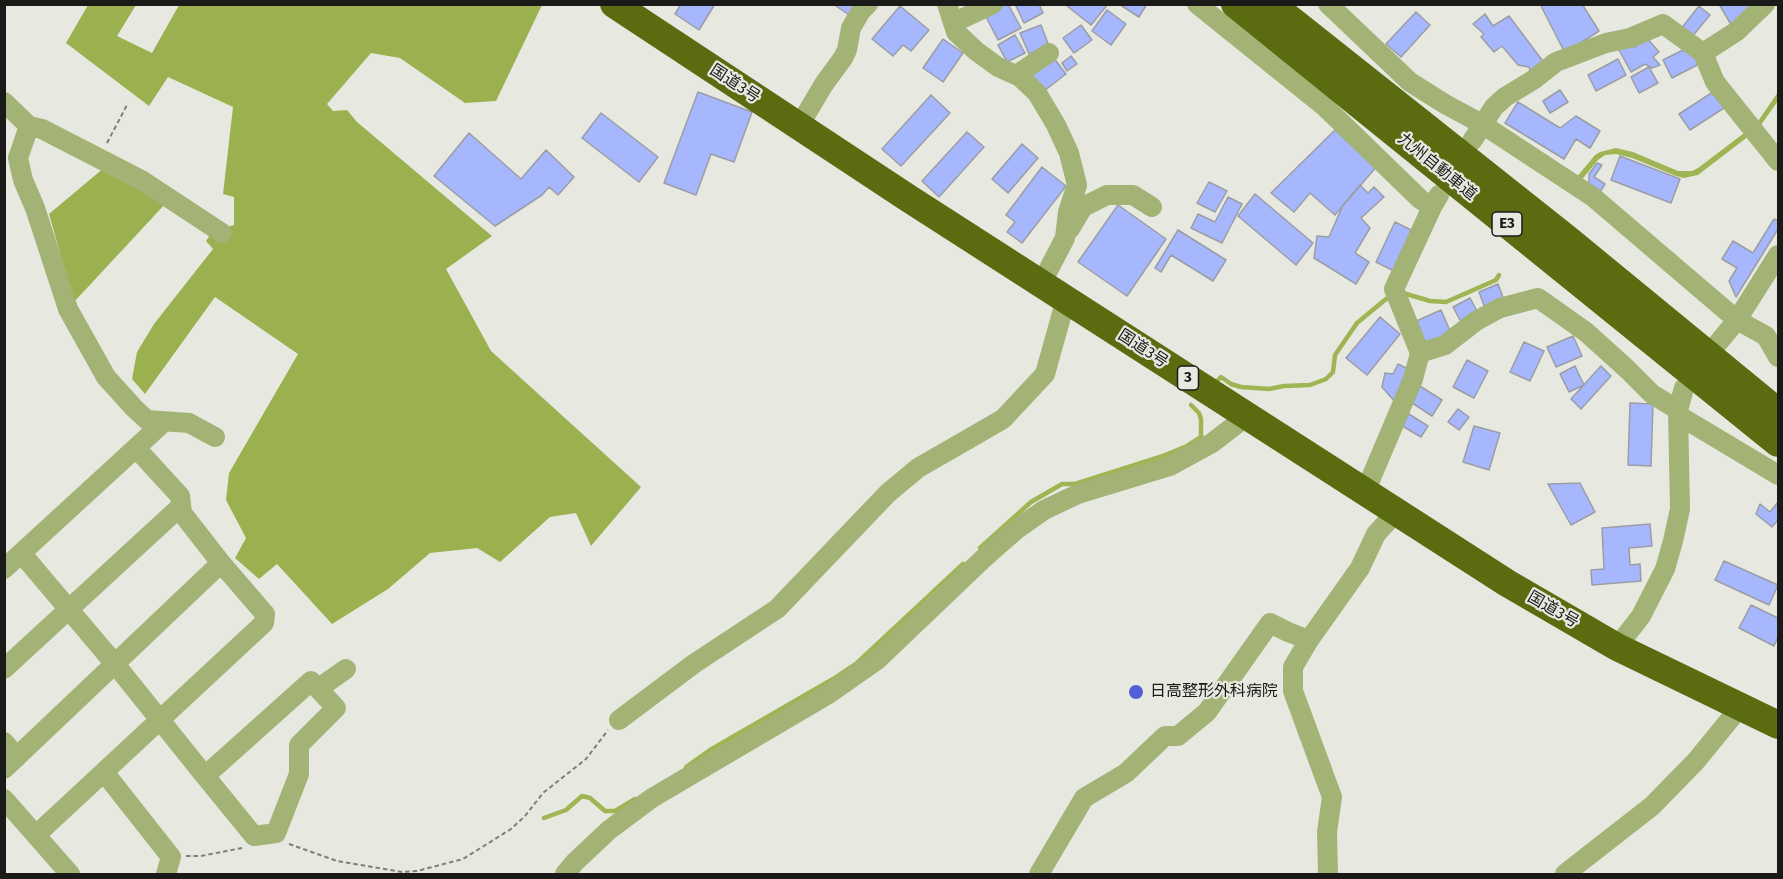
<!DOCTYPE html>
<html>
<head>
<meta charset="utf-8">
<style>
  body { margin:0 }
  #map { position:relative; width:1783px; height:879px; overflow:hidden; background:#e7e9e1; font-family:"Fira Sans",sans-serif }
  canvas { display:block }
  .frame { position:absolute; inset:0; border:6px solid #1a1b18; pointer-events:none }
</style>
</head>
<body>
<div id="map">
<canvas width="1783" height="879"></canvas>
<div class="frame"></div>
</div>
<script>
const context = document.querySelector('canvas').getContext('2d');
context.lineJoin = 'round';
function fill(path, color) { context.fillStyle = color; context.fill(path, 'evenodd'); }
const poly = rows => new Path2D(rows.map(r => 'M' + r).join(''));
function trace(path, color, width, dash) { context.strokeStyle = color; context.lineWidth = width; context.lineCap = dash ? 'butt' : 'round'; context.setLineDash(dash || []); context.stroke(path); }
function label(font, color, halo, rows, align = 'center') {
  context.font = font + ' "Fira Sans","Noto Sans JP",sans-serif'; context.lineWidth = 4.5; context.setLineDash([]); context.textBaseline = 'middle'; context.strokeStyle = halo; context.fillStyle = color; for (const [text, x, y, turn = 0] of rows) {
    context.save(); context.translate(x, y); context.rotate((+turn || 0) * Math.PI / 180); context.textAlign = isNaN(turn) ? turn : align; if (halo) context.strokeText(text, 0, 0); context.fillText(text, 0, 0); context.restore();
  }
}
fill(poly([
  [88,5,136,5,117,36,152,53,179,5,542,5,496,101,465,103,400,58,371,53,327,104,333,111,347,110,357,122,492,236,446,269,491,351,641,487,591,546,576,513,550,517,500,562,477,548,430,553,388,589,332,624,277,564,259,579,235,558,246,538,226,500,229,473,298,354,215,297,145,394,132,379,137,352,154,324,213,249,206,241,212,232,234,225,234,197,223,194,233,107,168,77,149,106,66,43],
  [105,167,167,202,74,302,49,214]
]), '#9bb14f');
fill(poly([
  [1778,92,1778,101,1758,129,1698,175,1684,178,1676,176,1632,158,1616,154,1605,155,1598,160,1571,193,1566,190,1595,155,1600,152,1616,148,1633,152,1678,171,1692,171,1698,168,1756,124]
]), '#9fb553');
trace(poly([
  [1403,293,1430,301,1446,302,1496,280,1499,275],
  [1218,380,1221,377,1231,384,1241,387,1269,389,1284,386,1310,385,1326,379,1333,372,1335,355,1357,323,1386,299,1392,297],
  [980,548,1031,502,1062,484,1075,484,1163,456,1187,446,1201,437,1201,419,1199,413,1191,405],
  [686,767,710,750,833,679,857,663,963,564],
  [544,818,566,810,582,796,590,798,605,811,615,811,635,799]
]), '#9fb553', 4.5);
const building = poly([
  [681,4,715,4,699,30,675,14,681,4],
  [833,4,861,4,852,17,833,4],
  [1006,4,1008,4,1021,28,998,40,985,15,1006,4],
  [1015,4,1039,4,1043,13,1024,23,1015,4],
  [1068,4,1108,4,1091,25,1067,6,1068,4],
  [1123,4,1147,4,1139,17,1122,6,1123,4],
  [1540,4,1582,4,1599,31,1565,53,1540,4],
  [1719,4,1751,4,1733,28,1719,4],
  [900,6,929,30,911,51,903,45,893,56,872,39,900,6],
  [1699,6,1710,15,1691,38,1680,30,1699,6],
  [1107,10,1126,24,1111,45,1092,31,1107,10],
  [1416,12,1430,25,1401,57,1386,44,1416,12],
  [1485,14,1493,26,1509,16,1545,64,1532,78,1529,67,1518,65,1502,46,1494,52,1481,37,1484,34,1473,24,1485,14],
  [1041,25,1049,46,1029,54,1020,33,1041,25],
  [1081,25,1092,40,1074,53,1063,38,1081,25],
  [1015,35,1025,53,1007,62,998,45,1015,35],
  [1646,37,1659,52,1653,57,1660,65,1652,68,1645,64,1631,72,1619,50,1631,44,1634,48,1646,37],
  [943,39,963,53,943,82,923,68,943,39],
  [1689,47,1703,62,1672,78,1663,60,1689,47],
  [1071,56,1077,64,1067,71,1062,63,1071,56],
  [1053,57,1066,74,1044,91,1031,74,1053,57],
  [1618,59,1626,75,1596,91,1588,75,1618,59],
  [1649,67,1658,83,1639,93,1631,77,1649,67],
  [1560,90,1568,102,1550,113,1543,101,1560,90],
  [1716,90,1727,106,1690,130,1679,114,1716,90],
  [698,92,752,112,734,162,711,154,696,195,664,183,698,92],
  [931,95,950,113,901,166,882,149,931,95],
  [1518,102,1560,128,1576,116,1600,131,1590,148,1576,139,1564,159,1505,123,1518,102],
  [601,113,658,157,639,182,582,138,601,113],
  [1336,129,1378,165,1335,215,1310,193,1294,212,1271,193,1336,129],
  [967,132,984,147,939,197,922,181,967,132],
  [469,133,521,179,546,150,574,177,558,195,549,187,542,195,495,226,434,176,469,133],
  [1022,144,1038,158,1008,193,992,179,1022,144],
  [1620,156,1680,179,1671,203,1611,180,1620,156],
  [1597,163,1602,165,1594,177,1605,184,1600,192,1589,184,1589,174,1597,163],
  [1042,167,1066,186,1022,243,1007,232,1015,222,1006,215,1042,167],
  [1209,182,1227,191,1215,212,1197,203,1209,182],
  [1360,185,1368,193,1374,187,1384,197,1361,218,1370,228,1355,253,1369,262,1356,284,1314,258,1317,236,1329,237,1343,205,1360,185],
  [1255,194,1313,243,1296,265,1238,216,1255,194],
  [1228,197,1242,204,1222,243,1191,228,1198,214,1215,222,1228,197],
  [1118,205,1166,239,1127,296,1078,262,1118,205],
  [1774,219,1778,221,1778,229,1736,297,1729,281,1737,268,1722,259,1733,241,1753,253,1774,219],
  [1395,222,1415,232,1396,272,1376,262,1395,222],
  [1178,230,1226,260,1213,281,1171,255,1161,272,1155,268,1178,230],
  [1498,284,1504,300,1485,308,1479,292,1498,284],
  [1470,298,1478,313,1461,322,1453,307,1470,298],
  [1441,310,1451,333,1423,346,1412,323,1441,310],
  [1380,317,1400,334,1367,375,1346,358,1380,317],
  [1573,336,1582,356,1556,367,1547,347,1573,336],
  [1524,342,1544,351,1530,381,1510,372,1524,342],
  [1467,360,1488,371,1474,398,1453,387,1467,360],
  [1398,364,1410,370,1396,403,1382,387,1385,373,1393,374,1398,364],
  [1575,366,1584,385,1569,392,1560,374,1575,366],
  [1601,366,1611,376,1581,409,1571,399,1601,366],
  [1415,383,1442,400,1432,416,1406,399,1415,383],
  [1630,403,1653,404,1651,466,1628,465,1630,403],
  [1458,409,1469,417,1459,430,1448,422,1458,409],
  [1404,411,1428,426,1421,437,1397,423,1404,411],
  [1474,426,1500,433,1489,470,1463,462,1474,426],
  [1580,483,1595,512,1571,525,1548,484,1580,483],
  [1778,502,1778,520,1772,527,1756,514,1760,504,1770,512,1778,502],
  [1650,524,1652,546,1629,548,1630,565,1640,564,1641,581,1592,585,1591,570,1604,569,1602,528,1650,524],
  [1724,561,1778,585,1769,605,1715,580,1724,561],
  [1751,605,1778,618,1778,637,1774,646,1739,628,1751,605]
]);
fill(building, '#a6b7fd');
trace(building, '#9b9da5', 1.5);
trace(poly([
  [107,143,128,103],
  [289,844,337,861,402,872,417,871,463,859,511,829,525,816,543,793,586,759,608,730],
  [186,856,201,856,242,848]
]), '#7e7f7a', 2, [4.5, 3]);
trace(poly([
  [947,4,956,32,976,51,998,67,1020,77,1037,93,1056,125,1069,153,1077,185,1068,212,1065,238,1041,284],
  [1197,4,1325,107,1420,199,1432,207],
  [1328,4,1410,82,1445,104,1482,124,1593,197,1737,320,1766,336,1778,357],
  [953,23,993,4],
  [1703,53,1737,31,1765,4],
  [1016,75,1049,53],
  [4,102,29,126,18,158,23,180,35,208,68,309,106,377,134,408,147,420,189,423,215,437],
  [29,126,42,129,143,181,222,233],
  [799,126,824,84,843,58,847,50,851,28,861,11,868,4],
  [1472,141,1494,107,1505,97,1533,80,1556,62,1606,43,1630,38,1663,24,1703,53,1715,82,1778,161],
  [1070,229,1083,207,1107,195,1133,195,1152,207],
  [1718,343,1737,320,1778,255],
  [1420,353,1445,345,1476,321,1500,308,1538,298,1586,332,1627,369,1652,394,1678,410],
  [1678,415,1778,475],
  [1365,492,1413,379,1420,353,1394,289,1432,207,1439,195],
  [22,554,115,664,205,776,254,836,276,833,299,774,299,745,336,708,311,681,205,776],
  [4,569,164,422],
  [1309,640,1293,667,1293,691,1332,797,1327,832,1328,874],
  [1617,647,1641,616,1665,569,1673,541,1680,509,1678,410,1684,388],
  [4,669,181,506],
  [319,688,346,669],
  [619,720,695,663,777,609,888,493,918,468,1003,419,1045,374,1066,299],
  [4,742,17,757],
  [4,769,221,563],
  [104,772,171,857,166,874],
  [4,799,70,874],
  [36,835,264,623,265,614,221,563,182,513,180,496,136,448],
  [565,874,575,862,609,830,652,798,827,695,877,660,984,558,1017,529,1044,510,1078,494,1170,466,1212,443,1247,416],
  [1039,874,1084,798,1126,773,1165,736,1178,736,1207,712,1270,623,1288,632,1309,640,1360,568,1376,534,1396,512],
  [1565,874,1652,806,1696,761,1740,707]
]), '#a3b275', 20);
trace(poly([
  [614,4,908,198,1507,583,1617,647,1778,725],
  [1235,4,1778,443],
  [1271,4,1566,238,1778,412]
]), '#5b6c10', 28);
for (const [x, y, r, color] of [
  [1136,692,8,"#505fd5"]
]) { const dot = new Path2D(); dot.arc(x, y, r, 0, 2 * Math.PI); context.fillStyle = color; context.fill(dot); trace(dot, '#e7e9e1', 2); }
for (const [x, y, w] of [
  [1507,224,30],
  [1188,378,21]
]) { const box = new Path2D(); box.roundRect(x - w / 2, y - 12, w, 24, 4.5); context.fillStyle = '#e7e9e1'; context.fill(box); trace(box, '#1a1b18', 1.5); }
label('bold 15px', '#1a1b18', null, [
  ["E3",1507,224],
  ["3",1188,378]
]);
label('16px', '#1a1b18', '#e7e9e1', [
  ["国道3号",735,84,33],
  ["九州自動車道",1437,167,39],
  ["国道3号",1143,349,33],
  ["国道3号",1553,610,30]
]);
label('16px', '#1a1b18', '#e7e9e1', [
  ["日高整形外科病院",1150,692]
], 'left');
</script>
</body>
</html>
